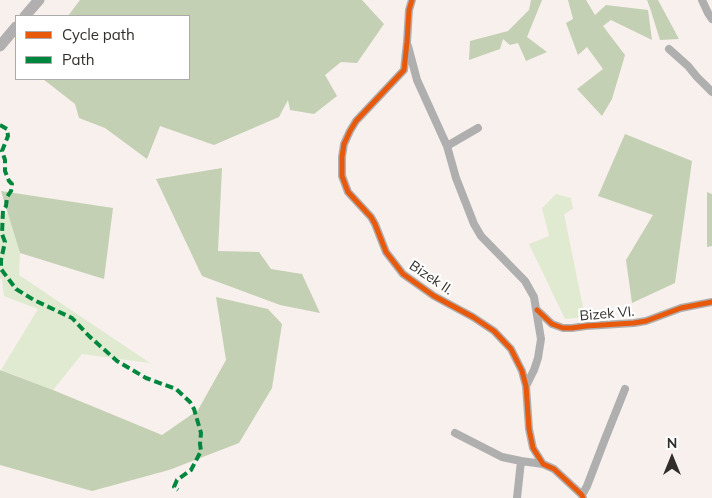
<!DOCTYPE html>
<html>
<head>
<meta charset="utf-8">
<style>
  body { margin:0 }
  #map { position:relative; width:712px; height:498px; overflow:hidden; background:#f7f0ec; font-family:Mulish,sans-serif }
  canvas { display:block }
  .legend { position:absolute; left:15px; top:15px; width:175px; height:65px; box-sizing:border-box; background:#fff; border:1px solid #adabaa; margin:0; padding:6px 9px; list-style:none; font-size:15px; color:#312d2a }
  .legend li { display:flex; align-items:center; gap:10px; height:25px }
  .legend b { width:25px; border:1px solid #adabaa }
  .north { position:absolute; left:647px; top:433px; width:50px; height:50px; -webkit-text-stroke:4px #fff; paint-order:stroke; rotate:0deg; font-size:14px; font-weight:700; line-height:20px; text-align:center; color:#312d2a }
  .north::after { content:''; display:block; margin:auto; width:18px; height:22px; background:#312d2a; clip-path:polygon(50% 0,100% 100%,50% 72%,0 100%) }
</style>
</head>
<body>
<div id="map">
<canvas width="712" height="498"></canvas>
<ul class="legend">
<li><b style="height:6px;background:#e8590c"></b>Cycle path</li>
<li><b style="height:6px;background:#00873e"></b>Path</li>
</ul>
<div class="north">N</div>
</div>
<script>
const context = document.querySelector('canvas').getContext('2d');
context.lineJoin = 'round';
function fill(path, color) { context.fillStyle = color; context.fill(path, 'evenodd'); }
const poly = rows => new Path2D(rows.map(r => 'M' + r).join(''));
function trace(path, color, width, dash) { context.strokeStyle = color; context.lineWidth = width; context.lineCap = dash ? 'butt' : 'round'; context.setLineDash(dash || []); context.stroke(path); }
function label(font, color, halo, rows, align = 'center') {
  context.font = font + ' Mulish,sans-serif'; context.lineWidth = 4.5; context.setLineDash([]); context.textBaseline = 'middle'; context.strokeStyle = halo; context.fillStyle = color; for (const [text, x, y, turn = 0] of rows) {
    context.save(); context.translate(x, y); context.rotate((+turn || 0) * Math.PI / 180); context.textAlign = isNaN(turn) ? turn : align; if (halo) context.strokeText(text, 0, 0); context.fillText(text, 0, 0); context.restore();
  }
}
fill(poly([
  [556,194,571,198,573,209,564,214,585,317,565,319,529,244,549,236,542,208],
  [8,213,20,253,19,275,150,363,82,354,53,390,1,370,38,309,4,296,2,279,0,279,0,216]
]), '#e0ead0');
fill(poly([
  [80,0,362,0,384,24,357,63,341,62,325,75,337,96,314,114,290,110,288,100,279,117,214,145,160,126,147,159,105,128,79,118,75,104,43,79,189,79,189,16,68,16],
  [531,0,542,0,527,37,547,52,526,61,518,43,510,45,503,39,500,49,469,60,470,41,508,31,529,10],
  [568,0,586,0,595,15,606,5,648,10,652,40,611,20,603,26,625,55,612,99,602,116,577,89,603,69,587,47,578,55,566,23,573,19],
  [647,0,658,0,679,39,660,40,650,8],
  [625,134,692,161,675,283,632,303,626,260,653,215,598,196],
  [222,168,218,251,259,252,271,269,302,274,320,313,280,305,202,276,156,179],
  [1,191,113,208,104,279,20,253],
  [707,192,712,194,712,246,707,247],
  [216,297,268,309,282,324,272,388,239,443,169,470,92,491,0,465,0,370,53,390,162,435,198,410,226,360]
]), '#c4d0b3');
trace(poly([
  [412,0,409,10,407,42,404,70,356,121,350,131,344,144,342,157,342,176,348,192,371,217,375,224,386,252,403,274,434,296,473,317,494,331,511,349,522,371,526,386,529,429,533,448,543,464,554,469,582,495,583,498],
  [702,0,708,13,712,19],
  [408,46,417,80,447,146,456,178,474,224,481,236,525,281,534,297,541,339,538,358,534,370,526,386],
  [669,49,688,66,697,77,712,92],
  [447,146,478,128],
  [537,310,552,324,563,328,572,328,586,326,634,323,646,321,681,308,712,302],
  [455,433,502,457,521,461],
  [582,495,587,486,605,439,625,389],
  [517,498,521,461,543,464]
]), '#b0afb0', 8);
trace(poly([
  [25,16,39,0],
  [0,46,16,27]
]), '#b1afaf', 11);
trace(poly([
  [0,125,7,129,8,136,2,151,5,160,5,171,9,181,12,184,11,191,7,197,6,206,3,210,2,234,5,242,1,260,1,269,16,289,34,300,72,318,89,336,117,361,146,378,176,389,190,402,194,409,201,433,200,444,201,451,191,470,177,480,174,487,178,490]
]), '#00873e', 4, [8, 4]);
trace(poly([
  [412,0,409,10,407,42,404,70,356,121,350,131,344,144,342,157,342,176,348,192,371,217,375,224,386,252,403,274,434,296,473,317,494,331,511,349,522,371,526,386,529,429,533,448,543,464,554,469,582,495,583,498],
  [537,310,552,324,563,328,572,328,586,326,634,323,646,321,681,308,712,302]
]), '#e8590c', 5);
label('14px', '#312d2a', '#fff', [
  ["Bizek II.",431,278,34],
  ["Bizek VI.",607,314,-5]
]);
</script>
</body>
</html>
